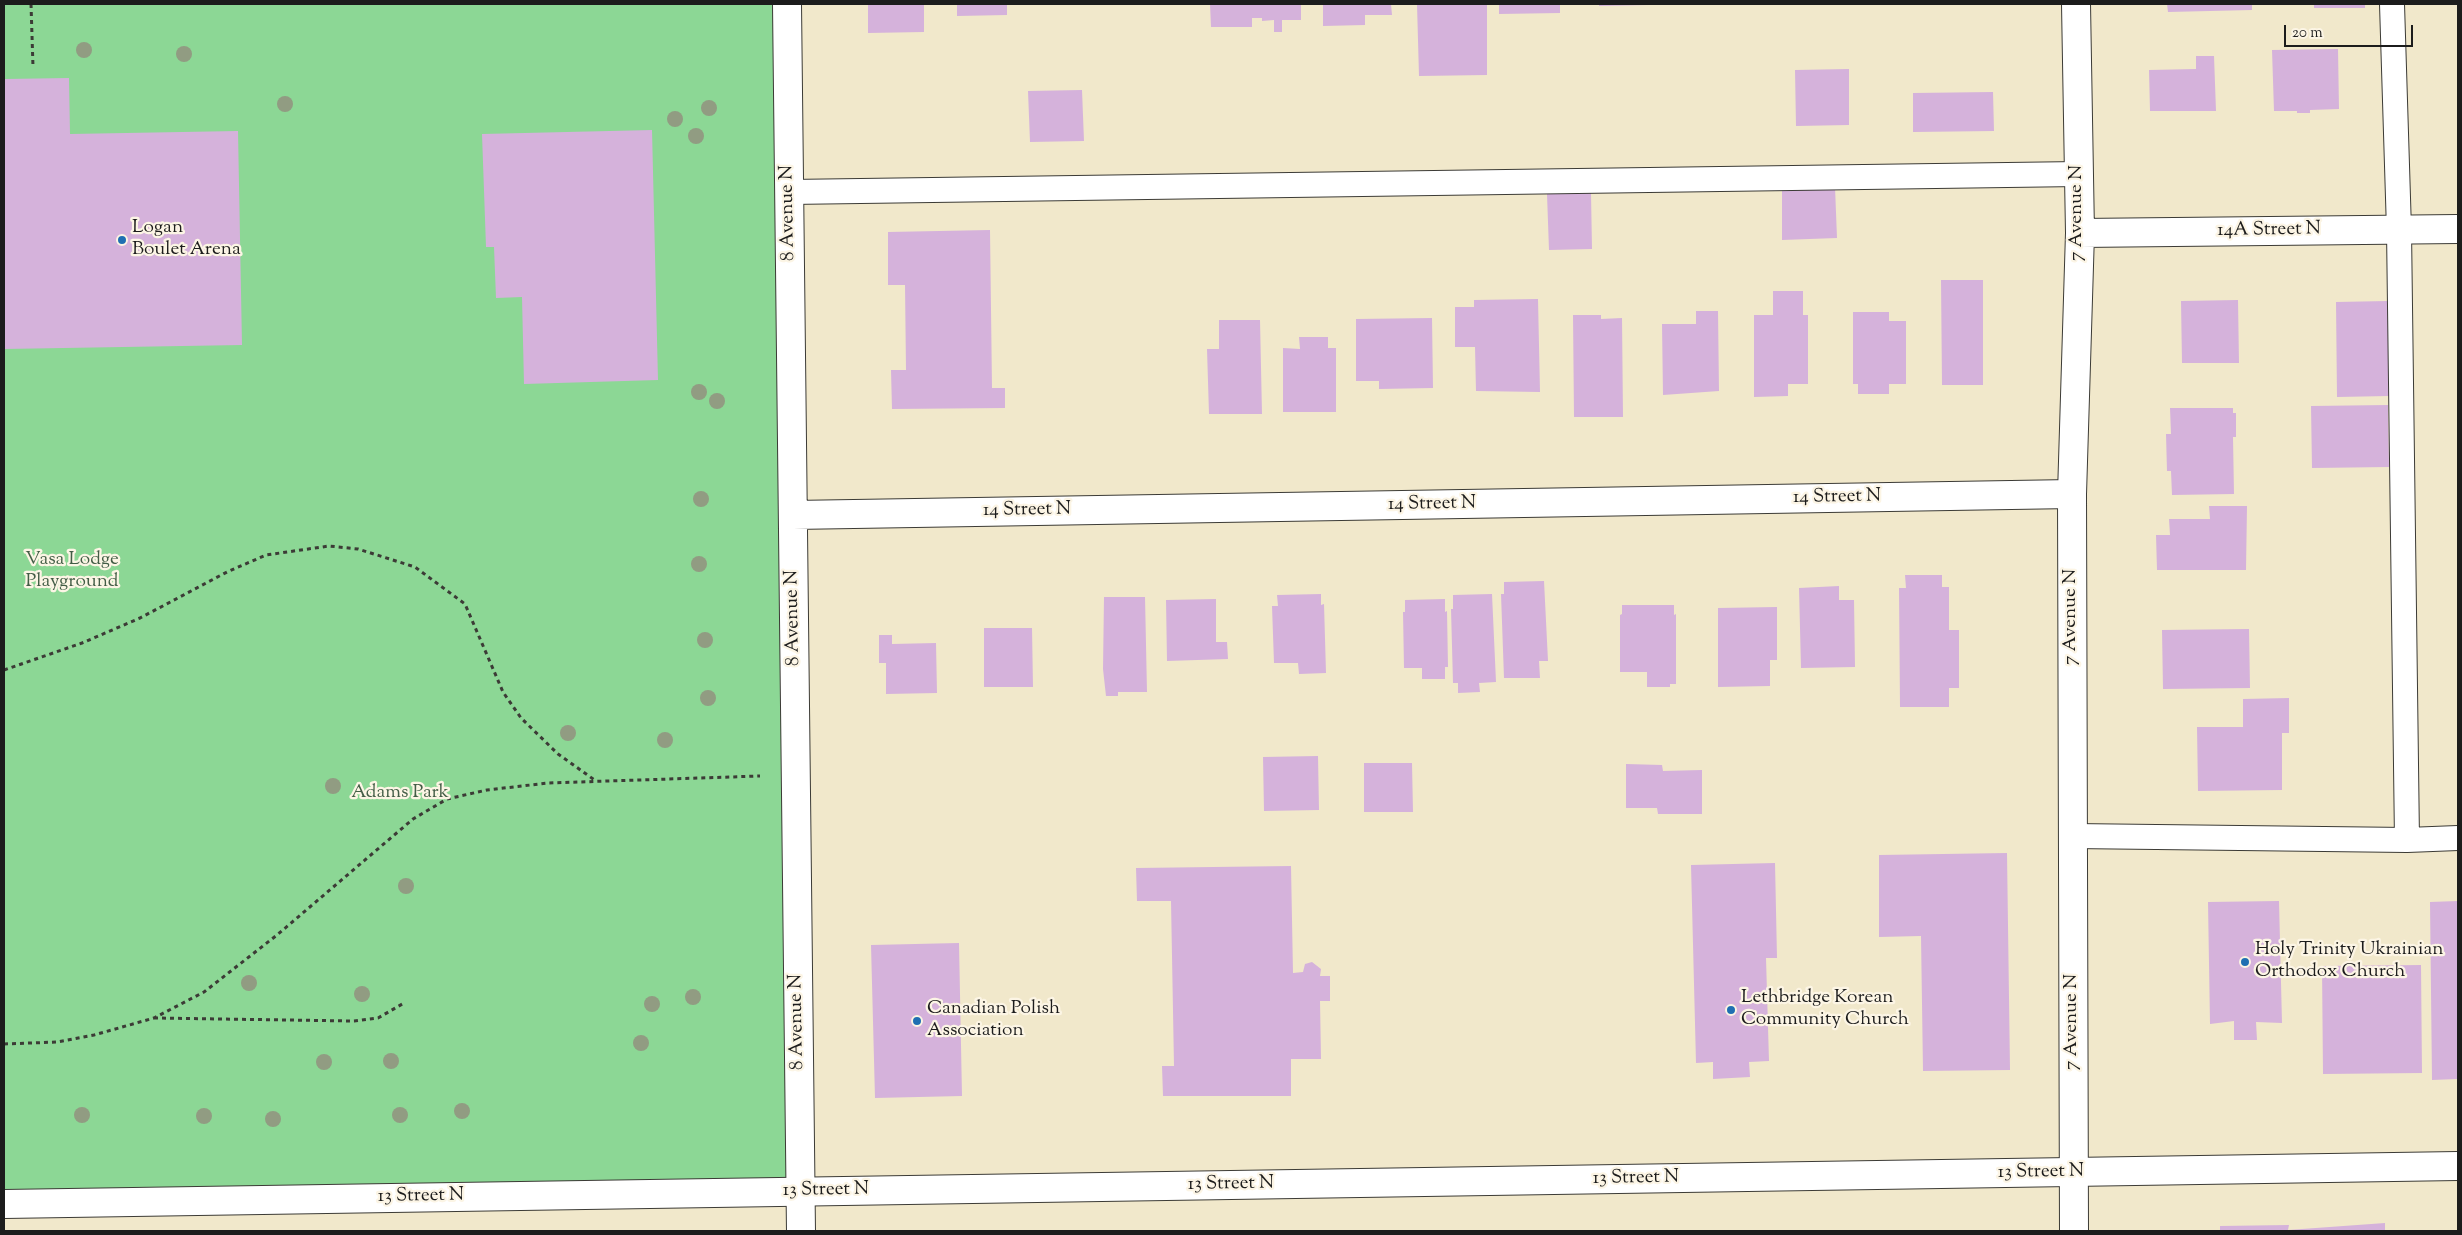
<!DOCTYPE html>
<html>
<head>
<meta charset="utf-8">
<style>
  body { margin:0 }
  #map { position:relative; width:2462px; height:1235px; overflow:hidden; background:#f1e8cb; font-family:"Sorts Mill Goudy",serif }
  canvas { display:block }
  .frame { position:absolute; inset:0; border:5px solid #1c1c1c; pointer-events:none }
  .scale { position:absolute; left:2284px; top:25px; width:129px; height:22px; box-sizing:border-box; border:2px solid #1c1c1c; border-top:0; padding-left:6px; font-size:15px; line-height:18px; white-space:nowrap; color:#1c1c1c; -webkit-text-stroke:4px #fcf5e5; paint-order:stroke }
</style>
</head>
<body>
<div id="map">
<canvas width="2462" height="1235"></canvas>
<div class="frame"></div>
<div class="scale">20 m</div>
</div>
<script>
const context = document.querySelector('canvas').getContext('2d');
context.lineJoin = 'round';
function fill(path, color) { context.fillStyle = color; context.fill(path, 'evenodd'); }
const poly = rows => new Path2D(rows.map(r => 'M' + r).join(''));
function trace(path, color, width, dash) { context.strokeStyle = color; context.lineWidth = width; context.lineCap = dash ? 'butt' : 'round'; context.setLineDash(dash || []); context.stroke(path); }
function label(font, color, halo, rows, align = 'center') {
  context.font = font + ' "Sorts Mill Goudy",serif'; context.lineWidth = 4.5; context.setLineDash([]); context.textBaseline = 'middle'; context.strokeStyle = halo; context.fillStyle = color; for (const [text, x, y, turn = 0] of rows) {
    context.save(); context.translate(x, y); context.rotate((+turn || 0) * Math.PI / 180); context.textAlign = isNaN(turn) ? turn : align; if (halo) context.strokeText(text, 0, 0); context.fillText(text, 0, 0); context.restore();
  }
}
fill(poly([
  [4,4,787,4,800,1192,4,1204]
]), '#8cd795');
fill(poly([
  [868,4,924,4,924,32,868,33],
  [957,4,1007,4,1007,15,957,16],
  [1210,4,1301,4,1301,20,1282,20,1282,32,1274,32,1274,20,1262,21,1262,18,1252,18,1252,27,1211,27],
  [1323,4,1391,4,1392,15,1365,15,1365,25,1323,26],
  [1417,4,1487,4,1487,75,1419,76],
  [1499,4,1560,4,1560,13,1499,14],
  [1599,4,1649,4,1649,5,1599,6],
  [2167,4,2252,4,2252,10,2168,12],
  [2314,4,2365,4,2365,8,2314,8],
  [2338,49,2339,109,2310,110,2310,113,2297,113,2297,111,2274,111,2272,50],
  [2196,56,2214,56,2216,111,2150,111,2149,70,2196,69],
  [1849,69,1849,125,1796,126,1795,70],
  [69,78,70,134,238,131,242,345,4,349,5,79],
  [1082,90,1084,141,1030,142,1028,91],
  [1993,92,1994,131,1913,132,1913,93],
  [652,130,658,380,524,384,522,297,496,298,494,247,486,247,482,134],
  [1835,187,1837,238,1782,240,1782,188],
  [1591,193,1592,249,1549,250,1547,194],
  [990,230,992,388,1005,388,1005,408,892,409,891,370,906,370,905,285,888,285,888,232],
  [1941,280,1983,280,1983,385,1942,385],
  [1773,291,1803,291,1803,315,1808,315,1808,384,1788,384,1788,396,1754,397,1754,315,1773,315],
  [1538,299,1540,392,1476,391,1475,347,1455,347,1455,307,1474,307,1474,300],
  [2238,300,2239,363,2182,363,2181,301],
  [2388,301,2389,396,2337,397,2336,302],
  [1696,311,1718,311,1719,391,1663,395,1662,324,1696,324],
  [1853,312,1889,312,1889,321,1906,321,1906,384,1889,384,1889,394,1858,394,1858,384,1853,384],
  [1573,315,1601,315,1601,319,1622,318,1623,417,1574,417],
  [1432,318,1433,388,1379,389,1379,381,1356,381,1356,319],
  [1219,320,1260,320,1262,414,1209,414,1207,349,1219,349],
  [1299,337,1328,337,1328,348,1336,348,1336,412,1283,412,1283,348,1300,349],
  [2388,405,2389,467,2312,468,2311,406],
  [2170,408,2233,408,2233,413,2236,413,2236,437,2233,437,2234,494,2172,495,2171,471,2167,471,2166,434,2171,434],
  [2209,506,2247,506,2246,570,2157,570,2156,535,2170,535,2169,519,2210,519],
  [1905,575,1942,575,1942,587,1949,587,1949,630,1959,630,1959,688,1949,688,1949,707,1900,707,1899,588,1906,588],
  [1544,581,1548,661,1539,661,1540,678,1504,678,1501,594,1504,594,1504,582],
  [1839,586,1839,600,1854,600,1855,667,1801,668,1799,588],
  [1321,594,1321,605,1324,604,1326,673,1299,674,1298,663,1274,663,1272,606,1278,606,1277,595],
  [1492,594,1496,682,1479,683,1480,692,1458,693,1458,683,1453,683,1451,609,1453,609,1453,595],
  [1104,597,1145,597,1147,692,1118,692,1118,696,1106,696,1103,669],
  [1216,599,1216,642,1227,642,1228,659,1167,661,1166,600],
  [1445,599,1445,612,1447,611,1448,667,1445,667,1445,679,1422,679,1422,668,1404,668,1403,612,1405,612,1405,600],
  [1622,605,1674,605,1674,615,1676,614,1676,684,1670,684,1670,687,1647,687,1647,672,1620,672,1620,615,1622,614],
  [1777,607,1777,660,1770,660,1770,686,1718,687,1718,608],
  [984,628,1032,628,1033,687,984,687],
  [2249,629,2250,688,2163,689,2162,630],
  [879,635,892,635,892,644,936,643,937,693,886,694,886,663,879,663],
  [2289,698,2289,733,2282,733,2282,790,2198,791,2197,727,2243,727,2243,699],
  [1318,756,1319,810,1264,811,1263,757],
  [1364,763,1412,763,1413,812,1364,812],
  [1626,764,1662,765,1663,771,1702,770,1702,814,1658,814,1657,808,1626,808],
  [2007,853,2010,1070,1923,1071,1921,936,1879,937,1879,855],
  [1775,863,1777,958,1766,958,1769,1061,1749,1062,1750,1077,1713,1079,1713,1062,1696,1063,1691,865],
  [1291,866,1293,973,1303,972,1305,964,1312,962,1321,969,1320,976,1330,976,1330,1001,1320,1001,1321,1059,1291,1059,1291,1096,1163,1096,1162,1066,1174,1066,1171,901,1137,901,1136,868],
  [2279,901,2282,1023,2256,1022,2257,1040,2234,1040,2234,1021,2210,1024,2208,902],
  [2458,901,2458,1079,2432,1080,2430,902],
  [959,943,962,1096,875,1098,871,945],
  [2421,965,2422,1073,2323,1074,2322,966],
  [2385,1223,2385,1231,2220,1231,2220,1226,2289,1225,2288,1230]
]), '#d5b2db');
const service = poly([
  [2392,4,2399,230,2407,840],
  [789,192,2079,174],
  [2073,836,2407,840,2458,838]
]);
const minor = poly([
  [787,4,801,1231],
  [2080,233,2458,229],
  [793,515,2072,494],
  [2074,1231,2072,494,2080,233,2076,4]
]);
const tertiary = poly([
  [4,1204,2458,1166]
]);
trace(service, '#3c3b36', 26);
trace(minor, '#3c3b36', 30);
trace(tertiary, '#3c3b36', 30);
trace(poly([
  [31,4,33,67],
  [4,670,82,643,140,618,227,572,266,555,329,546,358,549,415,567,465,604,503,692,521,718,558,754,596,781],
  [154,1018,354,1021,378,1018,404,1003],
  [4,1044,57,1042,94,1035,154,1018,204,992,277,935,413,819,447,799,487,790,548,783,760,776]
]), '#3c3b36', 3, [4, 4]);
trace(service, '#fff', 24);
trace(minor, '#fff', 28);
trace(tertiary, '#fff', 28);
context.fillStyle = '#919c82';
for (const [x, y] of [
  [84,50],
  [184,54],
  [285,104],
  [709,108],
  [675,119],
  [696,136],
  [699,392],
  [717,401],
  [701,499],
  [699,564],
  [705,640],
  [708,698],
  [568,733],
  [665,740],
  [333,786],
  [406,886],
  [249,983],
  [362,994],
  [693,997],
  [652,1004],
  [641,1043],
  [391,1061],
  [324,1062],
  [462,1111],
  [82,1115],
  [400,1115],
  [204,1116],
  [273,1119]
]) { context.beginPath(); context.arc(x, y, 8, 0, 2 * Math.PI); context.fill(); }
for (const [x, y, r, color] of [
  [122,240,5,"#1f6fb2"],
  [2245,962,5,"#1f6fb2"],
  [1731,1010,5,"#1f6fb2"],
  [917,1021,5,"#1f6fb2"]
]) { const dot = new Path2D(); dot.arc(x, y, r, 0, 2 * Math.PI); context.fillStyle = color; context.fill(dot); trace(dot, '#fcf5e5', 2); }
label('19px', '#1c1c1c', '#fcf5e5', [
  ["8 Avenue N",789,213,-91],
  ["7 Avenue N",2078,213,-90],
  ["14A Street N",2269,231,-1],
  ["14 Street N",1837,498,-1],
  ["14 Street N",1432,505,-1],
  ["14 Street N",1027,511,-1],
  ["7 Avenue N",2072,617,-90],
  ["8 Avenue N",794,618,-91],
  ["8 Avenue N",798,1022,-91],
  ["7 Avenue N",2073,1022,-90],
  ["13 Street N",2041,1173,-1],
  ["13 Street N",1636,1179,-1],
  ["13 Street N",1231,1185,-1],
  ["13 Street N",826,1191,-1],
  ["13 Street N",421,1197,-1]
]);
label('19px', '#1c1c1c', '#fcf5e5', [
  ["Logan",132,229],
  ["Boulet Arena",132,251],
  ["Holy Trinity Ukrainian",2255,951],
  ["Orthodox Church",2255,973],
  ["Lethbridge Korean",1741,999],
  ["Community Church",1741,1021],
  ["Canadian Polish",927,1010],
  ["Association",927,1032]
], 'left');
label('19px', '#435d46', '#fcf5e5', [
  ["Vasa Lodge",72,561],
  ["Playground",72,583],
  ["Adams Park",400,794]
]);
</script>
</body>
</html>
